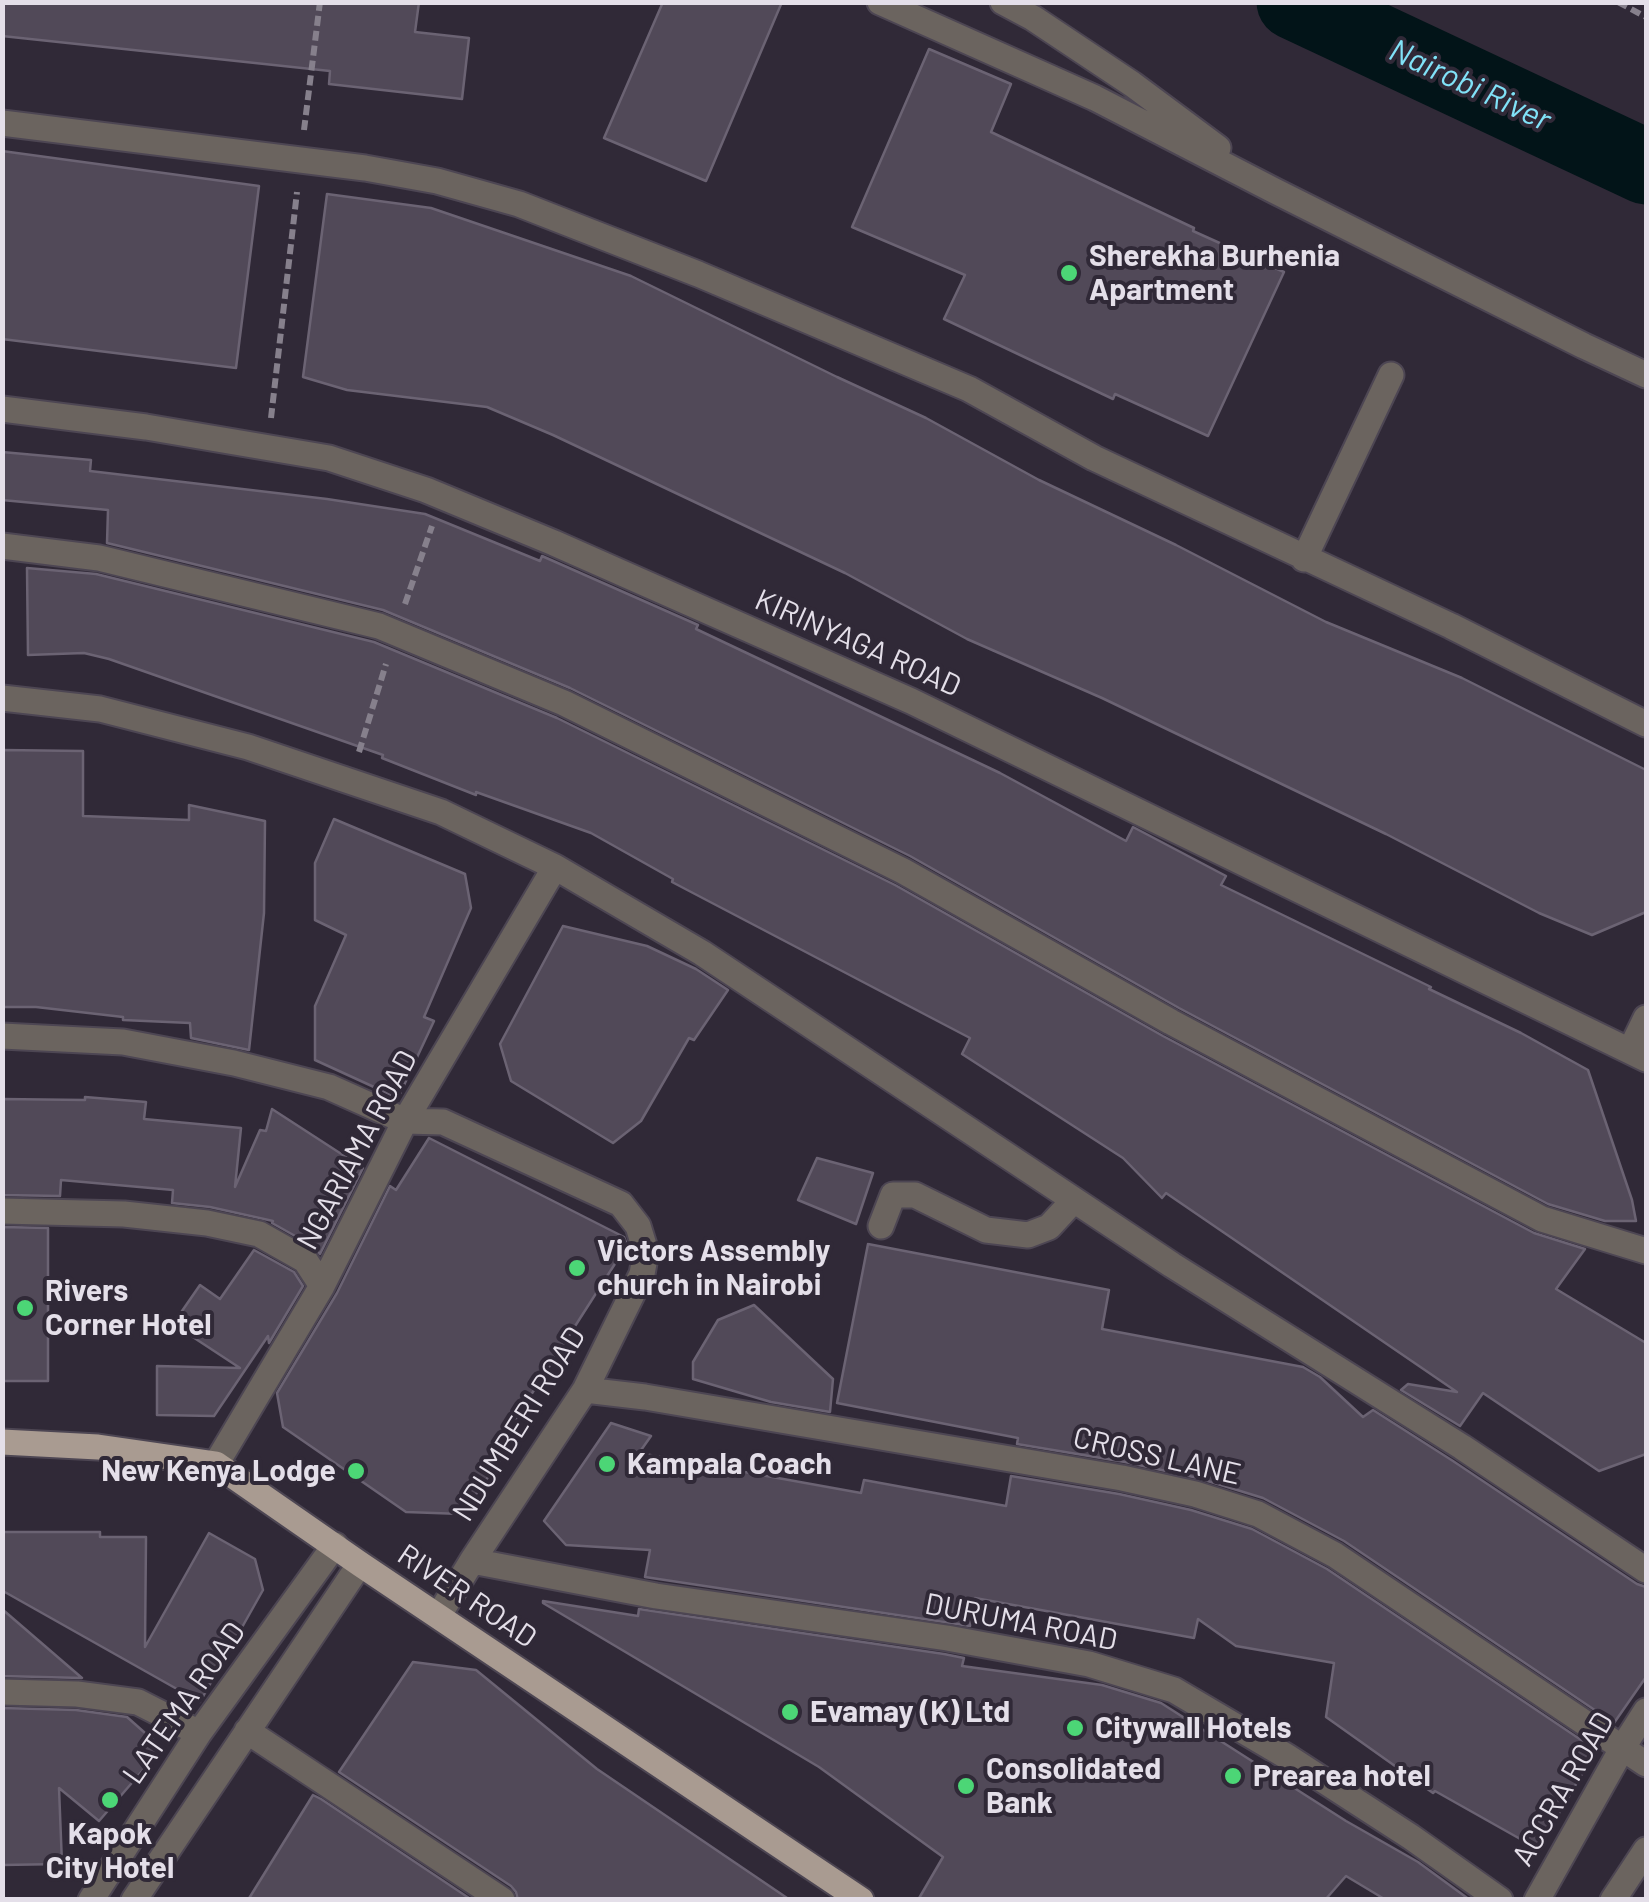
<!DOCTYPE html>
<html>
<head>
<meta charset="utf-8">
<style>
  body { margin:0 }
  #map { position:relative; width:1649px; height:1902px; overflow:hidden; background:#302937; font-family:Barlow,sans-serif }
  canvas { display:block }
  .frame { position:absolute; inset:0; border:5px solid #e4dfe9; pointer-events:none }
</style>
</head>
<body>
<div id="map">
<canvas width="1649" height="1902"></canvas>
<div class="frame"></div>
</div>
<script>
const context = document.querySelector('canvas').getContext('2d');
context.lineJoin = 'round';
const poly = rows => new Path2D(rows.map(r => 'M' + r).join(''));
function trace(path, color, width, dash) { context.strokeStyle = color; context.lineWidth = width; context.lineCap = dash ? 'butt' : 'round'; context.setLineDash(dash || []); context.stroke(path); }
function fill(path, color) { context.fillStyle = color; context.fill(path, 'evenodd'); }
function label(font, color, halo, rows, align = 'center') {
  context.font = font + ' Barlow,sans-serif'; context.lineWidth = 8; context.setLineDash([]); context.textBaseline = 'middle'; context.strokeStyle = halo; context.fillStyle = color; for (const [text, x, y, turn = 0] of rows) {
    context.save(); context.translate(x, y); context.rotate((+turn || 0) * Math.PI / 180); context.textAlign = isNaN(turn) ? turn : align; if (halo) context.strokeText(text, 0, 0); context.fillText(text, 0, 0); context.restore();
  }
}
trace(poly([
  [1294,2,1646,167]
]), '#021418', 75);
const building = poly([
  [2,2,419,2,415,32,469,38,462,99,329,84,330,71,2,36,2,2],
  [663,2,782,2,706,181,604,138,663,2],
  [929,49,1011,84,991,132,1194,228,1193,231,1284,272,1208,436,1115,394,1113,399,944,319,965,275,852,227,929,49],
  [2,151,259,186,236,368,2,339,2,151],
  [327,194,431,208,631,276,837,377,926,418,1039,480,1176,545,1326,622,1462,678,1646,770,1646,912,1592,935,1539,913,1386,834,1102,698,967,639,845,573,553,435,487,407,347,390,303,377,327,194],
  [2,452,91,460,90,471,327,499,425,514,540,561,542,556,698,625,696,629,1000,773,1126,841,1133,827,1226,876,1221,885,1431,987,1429,989,1521,1033,1588,1070,1632,1200,1636,1221,1605,1221,1548,1204,1179,1008,910,856,570,688,383,610,107,543,108,510,2,500,2,452],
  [27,568,96,574,374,642,557,718,895,885,1163,1036,1534,1233,1585,1249,1556,1289,1646,1343,1646,1454,1599,1471,1483,1393,1460,1426,1401,1390,1408,1384,1457,1392,1166,1193,1162,1198,1123,1158,962,1054,970,1038,672,882,673,879,591,833,476,792,476,795,382,758,383,755,109,659,84,653,28,655,27,568],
  [2,750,83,751,83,816,189,820,189,805,265,821,264,913,249,1050,191,1038,190,1023,123,1020,123,1017,36,1007,2,1007,2,750],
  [334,819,465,874,471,908,424,1017,434,1021,398,1098,315,1060,315,1006,346,935,315,920,315,863,334,819],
  [563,926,647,946,696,969,728,990,694,1040,689,1038,641,1121,613,1143,511,1081,500,1044,563,926],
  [85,1097,146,1102,144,1119,241,1128,235,1187,260,1130,266,1131,272,1109,363,1168,320,1254,313,1246,272,1223,273,1221,210,1207,172,1203,173,1190,61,1180,60,1196,2,1195,2,1099,85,1100,85,1097],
  [429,1138,624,1237,627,1245,513,1423,522,1429,462,1514,406,1512,283,1427,277,1393,337,1293,390,1186,396,1190,429,1138],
  [817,1158,873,1173,856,1224,798,1200,817,1158],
  [2,1227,48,1228,48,1381,2,1381,2,1227],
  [868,1244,1109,1290,1102,1329,1303,1367,1320,1377,1363,1417,1373,1410,1453,1461,1637,1584,1646,1587,1646,1677,1614,1723,1344,1541,1263,1498,1198,1478,1125,1462,1017,1444,1018,1438,837,1403,868,1244],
  [254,1250,294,1272,303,1286,269,1343,268,1336,214,1416,157,1415,157,1366,240,1368,173,1324,200,1285,220,1299,254,1250],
  [754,1305,833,1379,830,1412,771,1402,693,1379,693,1362,718,1320,754,1305],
  [611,1423,651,1436,639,1453,861,1493,864,1480,1006,1506,1011,1476,1119,1494,1191,1510,1252,1529,1327,1569,1596,1750,1538,1849,1435,1791,1433,1793,1326,1717,1334,1663,1236,1646,1198,1619,1194,1638,975,1598,970,1626,645,1577,650,1550,566,1545,544,1521,611,1423],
  [3,1532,100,1532,100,1537,146,1537,145,1647,209,1533,255,1559,263,1590,200,1702,3,1591,3,1532],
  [543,1601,638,1616,639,1609,944,1654,964,1658,962,1666,1102,1685,1161,1703,1346,1821,1418,1862,1470,1900,1386,1900,1346,1876,1325,1900,918,1900,943,1857,819,1767,543,1603,543,1601],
  [2,1609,82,1678,2,1676,2,1609],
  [413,1662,476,1670,597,1769,790,1900,518,1900,516,1892,511,1886,339,1772,413,1662],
  [2,1708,76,1710,127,1717,162,1748,99,1821,59,1788,62,1864,2,1865,2,1708],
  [313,1795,321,1799,472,1900,248,1900,313,1795]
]);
fill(building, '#514958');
trace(building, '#6b6373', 2.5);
const minor = poly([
  [880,2,1095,98,1275,191,1584,346,1646,375],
  [1003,2,1033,18,1132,84,1218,148],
  [2,123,365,168,437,181,519,204,698,274,969,389,1094,458,1451,626,1646,724],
  [2,409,146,427,329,458,426,490,554,543,911,701,1646,1059],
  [2,546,99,558,379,626,564,703,903,871,1171,1022,1542,1219,1646,1251],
  [1304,559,1391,375],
  [2,698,100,709,248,747,441,812,555,867,702,953,1172,1265,1462,1447,1646,1570],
  [2,1036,123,1042,234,1063,329,1087,405,1121,443,1122,621,1204,638,1226,646,1252,642,1274,585,1390,472,1561,439,1615],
  [1630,1051,1646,1018],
  [2,1211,124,1214,207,1223,259,1234,305,1260,322,1286],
  [881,1226,893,1195,915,1195,986,1230,1028,1235,1049,1227,1074,1200],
  [585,1390,645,1397,1122,1478,1195,1494,1258,1514,1335,1555,1646,1764],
  [216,1464,322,1286,405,1121,555,867],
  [472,1561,656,1596,947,1638,1089,1664,1174,1690,1286,1756,1411,1837,1500,1900],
  [2,1692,77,1694,138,1702,199,1733],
  [247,1731,502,1900],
  [91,1900,199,1733,335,1545],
  [134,1900,360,1564],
  [1537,1900,1623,1747,1646,1711],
  [1613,1900,1646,1850]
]);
const major = poly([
  [2,1442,98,1447,216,1464,360,1564,861,1900]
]);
trace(minor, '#4d4653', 29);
trace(major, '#4d4653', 29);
trace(poly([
  [1618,2,1646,17],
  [304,130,320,2],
  [271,418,297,192],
  [405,604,432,526],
  [359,752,386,664]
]), '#86808c', 6, [10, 5]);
trace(minor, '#6b645f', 25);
trace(major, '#a99b91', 25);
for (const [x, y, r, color] of [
  [1069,273,10,"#4cd676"],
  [577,1268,10,"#4cd676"],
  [25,1308,10,"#4cd676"],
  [607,1464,10,"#4cd676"],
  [356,1471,10,"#4cd676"],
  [790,1712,10,"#4cd676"],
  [1075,1728,10,"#4cd676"],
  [1233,1776,10,"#4cd676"],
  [966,1786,10,"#4cd676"],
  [110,1800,10,"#4cd676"]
]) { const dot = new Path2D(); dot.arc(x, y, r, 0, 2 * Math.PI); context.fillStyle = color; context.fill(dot); trace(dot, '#302937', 4); }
label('bold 30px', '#e4dfe9', '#302937', [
  ["Sherekha Burhenia",1089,256],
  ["Apartment",1089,290],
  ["Victors Assembly",597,1251],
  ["church in Nairobi",597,1285],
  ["Rivers",45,1291],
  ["Corner Hotel",45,1325],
  ["Kampala Coach",627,1464],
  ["New Kenya Lodge",336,1471,"right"],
  ["Evamay (K) Ltd",810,1712],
  ["Citywall Hotels",1095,1728],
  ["Consolidated",986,1769],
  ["Bank",986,1803],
  ["Prearea hotel",1253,1776],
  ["Kapok",110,1834,"center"],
  ["City Hotel",110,1868,"center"]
], 'left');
label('30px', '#e4dfe9', '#302937', [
  ["KIRINYAGA ROAD",858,643,24],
  ["NGARIAMA ROAD",357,1150,-62],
  ["NDUMBERI ROAD",519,1424,-58],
  ["CROSS LANE",1157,1456,13],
  ["RIVER ROAD",467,1596,34],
  ["DURUMA ROAD",1021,1622,11],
  ["LATEMA ROAD",184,1703,-55],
  ["ACCRA ROAD",1563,1789,-60]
]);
label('italic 32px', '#81e2f8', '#302937', [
  ["Nairobi River",1470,85,25]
]);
</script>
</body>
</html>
